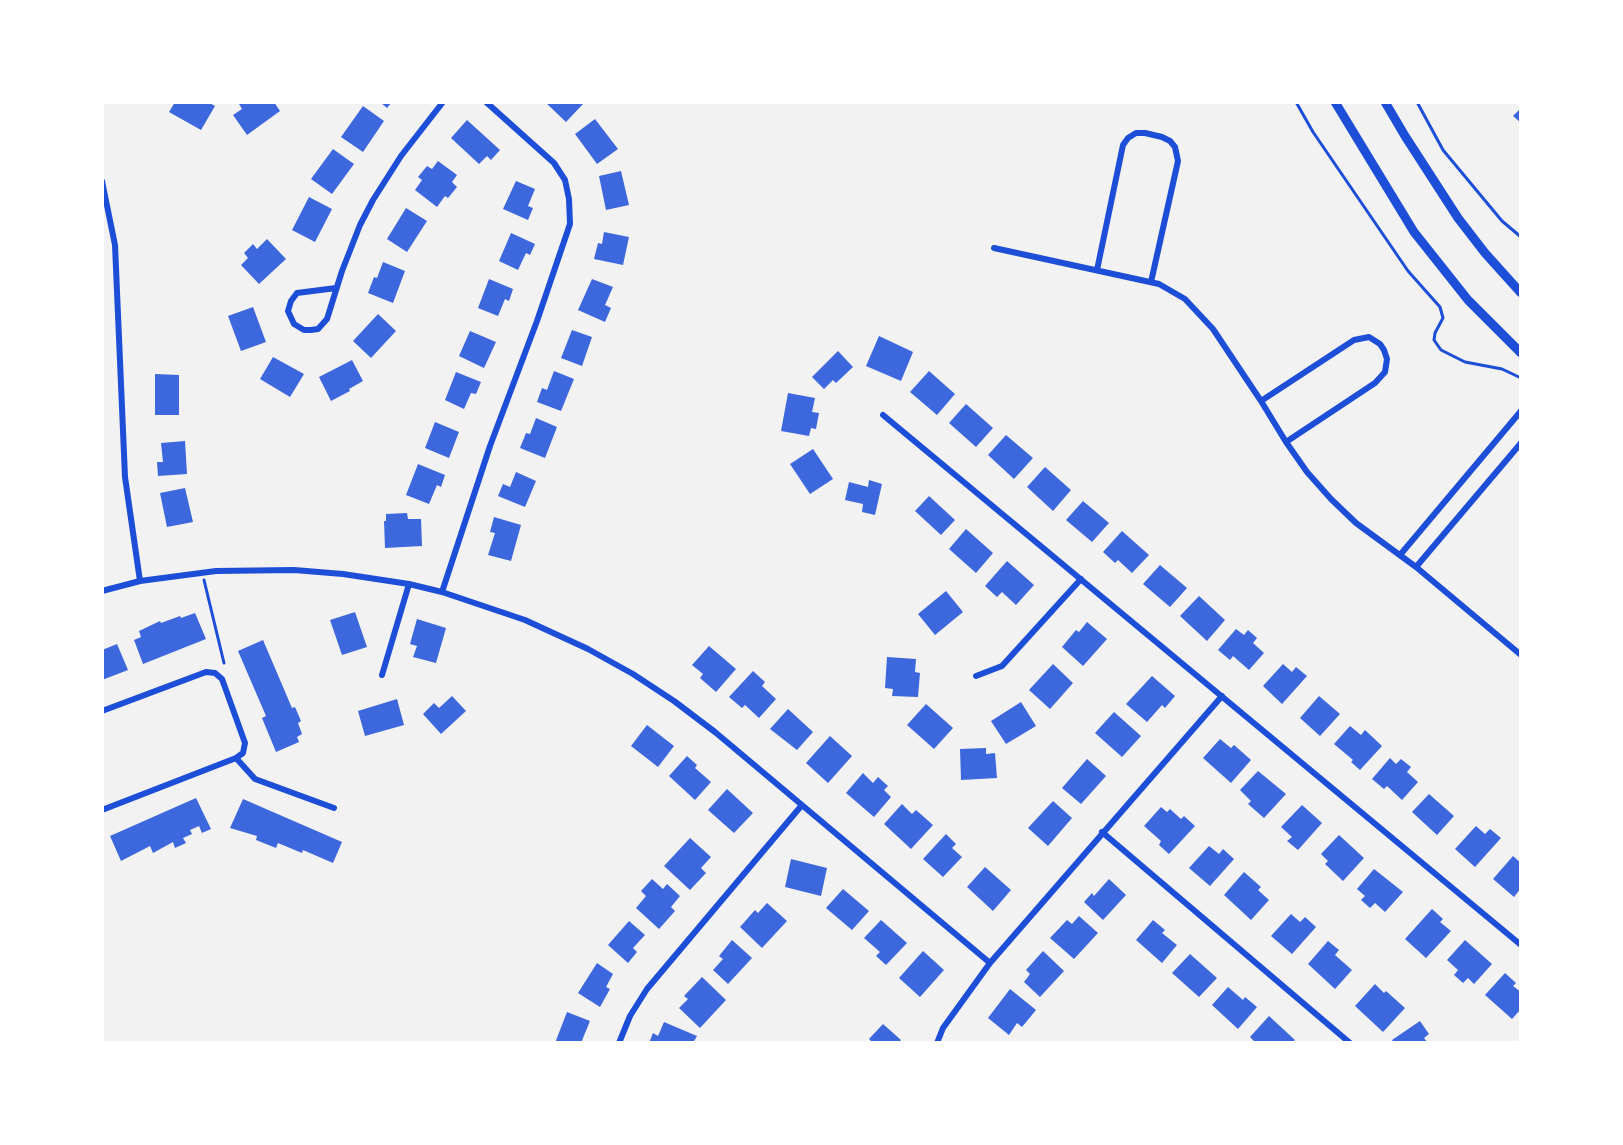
<!DOCTYPE html>
<html>
<head>
<meta charset="utf-8">
<style>
  body { margin:0 }
  #map { position:relative; width:1623px; height:1145px; overflow:hidden; background:#f2f2f2; font-family:"Archivo Narrow",sans-serif }
  canvas { display:block }
  .frame { position:absolute; inset:0; border:104px solid #fff; pointer-events:none }
</style>
</head>
<body>
<div id="map">
<canvas width="1623" height="1145"></canvas>
<div class="frame"></div>
</div>
<script>
const context = document.querySelector('canvas').getContext('2d');
context.lineJoin = 'round';
function fill(path, color) { context.fillStyle = color; context.fill(path, 'evenodd'); }
const poly = rows => new Path2D(rows.map(r => 'M' + r).join(''));
function trace(path, color, width, dash) { context.strokeStyle = color; context.lineWidth = width; context.lineCap = dash ? 'butt' : 'round'; context.setLineDash(dash || []); context.stroke(path); }
fill(poly([
  [175,102,208,102,215,106,201,130,169,112],
  [242,102,274,102,280,111,247,135,233,115,242,109,239,104],
  [380,102,392,102,387,108],
  [545,102,581,102,583,104,566,122],
  [363,106,384,121,363,152,341,137],
  [1521,108,1521,123,1513,116],
  [595,119,618,149,597,164,575,134],
  [467,120,500,150,491,160,487,156,479,164,451,138],
  [333,149,354,164,332,194,311,179],
  [438,161,457,175,452,182,457,187,448,198,445,196,437,207,415,190,422,180,418,177,427,166,432,169],
  [621,171,629,205,606,210,599,176],
  [516,181,535,189,528,206,533,208,528,220,503,209],
  [309,197,332,209,315,242,292,230],
  [406,208,427,221,407,252,387,239],
  [604,232,629,237,623,265,594,259,598,243,602,244],
  [511,233,535,244,530,255,526,253,518,270,499,261],
  [267,239,286,259,259,284,241,265,248,258,244,253,253,244,257,249],
  [383,262,405,271,393,303,368,293,374,277,377,278],
  [489,279,513,289,509,301,505,299,498,316,478,308],
  [592,279,613,287,605,305,611,308,605,322,578,310],
  [253,307,266,342,241,351,228,316],
  [378,314,396,331,371,358,353,341],
  [572,330,592,337,582,366,561,358],
  [470,331,496,342,484,368,459,356],
  [879,336,913,352,901,381,866,366],
  [838,351,853,367,836,383,833,380,824,389,812,377],
  [273,357,304,374,290,397,260,379],
  [352,360,363,381,349,389,350,391,331,401,319,377],
  [554,371,574,379,561,411,537,402,542,388,547,390],
  [929,371,955,394,937,415,910,392],
  [456,372,481,382,476,394,471,393,464,409,445,400],
  [155,374,179,375,179,415,155,415],
  [788,393,815,398,812,412,819,413,816,429,811,428,809,436,781,431],
  [966,404,993,428,976,447,949,423],
  [536,418,557,427,545,458,520,448,526,433,530,434],
  [435,422,459,432,449,458,425,448],
  [1006,435,1033,458,1014,479,988,455],
  [185,441,187,474,158,476,157,462,163,462,161,443],
  [813,449,833,479,810,494,790,464],
  [418,464,445,475,441,487,437,485,429,504,406,495],
  [1045,467,1071,490,1053,511,1027,487],
  [516,472,536,481,525,507,498,496,503,484,510,487],
  [869,480,882,484,875,515,862,512,863,504,845,500,849,482,868,487],
  [185,488,193,522,167,527,160,493],
  [929,496,955,520,941,535,915,511],
  [1083,501,1109,523,1092,542,1066,520],
  [407,513,408,519,421,519,422,546,385,548,384,521,386,521,386,514],
  [494,517,521,525,511,561,488,555,495,533,490,532],
  [966,529,993,553,976,573,949,549],
  [1122,531,1149,555,1132,573,1118,560,1115,563,1103,552],
  [1007,561,1034,585,1016,605,1002,592,997,597,985,586],
  [1160,565,1187,588,1170,607,1143,584],
  [946,591,963,612,935,635,918,614],
  [1199,596,1225,620,1207,641,1180,616],
  [355,612,367,647,342,655,330,620],
  [195,613,206,639,143,664,134,640,141,637,139,631,160,621,161,623,180,616,181,618],
  [417,619,446,628,436,663,413,657,417,646,410,644],
  [1087,622,1107,639,1083,666,1062,647,1076,630,1079,632],
  [1236,629,1244,635,1248,630,1257,638,1253,643,1264,653,1249,670,1233,656,1230,660,1218,650],
  [263,640,292,708,295,707,301,721,298,723,302,734,297,737,299,742,276,752,262,718,266,716,238,651],
  [117,644,128,670,102,680,102,650],
  [709,646,736,669,716,692,700,678,703,674,692,665],
  [887,657,916,659,915,672,920,673,918,697,892,696,893,689,885,688],
  [1053,664,1073,683,1050,709,1029,690],
  [1283,664,1292,672,1296,667,1307,676,1282,704,1263,686],
  [753,671,765,682,762,686,776,699,759,718,745,705,742,708,729,697],
  [1152,676,1175,696,1165,708,1162,705,1147,722,1126,704],
  [452,696,466,711,441,734,423,714,434,703,439,708],
  [1319,696,1340,714,1320,736,1300,718],
  [397,699,404,725,365,736,358,711],
  [1021,702,1036,726,1006,744,991,721],
  [926,704,953,728,934,749,907,725],
  [788,709,813,732,797,750,770,729],
  [1114,712,1141,736,1122,757,1095,733],
  [647,725,674,746,658,767,631,746],
  [1350,726,1361,735,1365,730,1382,746,1360,770,1351,762,1353,760,1334,744],
  [830,736,852,756,828,783,806,763],
  [1220,739,1231,748,1234,745,1251,760,1231,783,1203,758],
  [986,748,986,754,995,753,997,778,961,780,960,749],
  [687,756,697,765,695,768,711,782,695,800,669,776],
  [1390,758,1396,764,1401,759,1411,767,1407,772,1418,782,1402,800,1387,786,1384,789,1372,779],
  [1087,759,1106,776,1081,804,1062,788],
  [1258,771,1286,794,1264,818,1248,804,1251,801,1240,790],
  [863,773,873,783,878,777,888,786,884,790,891,797,874,817,846,793],
  [727,789,753,813,734,833,708,810],
  [1429,794,1454,816,1437,835,1412,812],
  [196,798,211,829,202,833,199,826,190,830,192,834,183,838,186,843,175,848,173,842,153,853,150,846,121,861,110,836],
  [243,799,342,842,333,863,303,850,302,853,278,843,276,848,256,840,257,836,230,828],
  [1053,801,1072,818,1048,846,1028,828],
  [902,804,912,814,916,810,933,825,911,849,884,824],
  [1302,805,1322,823,1298,850,1287,841,1292,837,1281,827],
  [1161,807,1167,812,1170,809,1181,819,1184,816,1195,826,1169,854,1159,845,1161,841,1144,826],
  [1476,826,1485,834,1490,829,1501,838,1475,867,1455,849],
  [946,834,956,844,952,848,962,857,943,877,923,859],
  [1339,835,1364,858,1343,881,1325,864,1328,861,1321,854],
  [690,838,711,857,701,868,706,873,690,890,664,866],
  [1209,846,1219,854,1223,849,1234,859,1210,886,1189,868],
  [1513,856,1521,863,1521,888,1514,897,1493,879],
  [791,859,827,868,821,896,785,887],
  [985,867,1011,890,993,911,967,887],
  [1374,869,1403,892,1385,912,1375,903,1370,908,1361,900,1365,896,1357,889],
  [1244,872,1261,887,1258,890,1269,900,1251,920,1224,895],
  [652,879,663,889,667,884,680,896,671,907,675,911,659,929,636,908,646,896,641,891],
  [1109,879,1126,895,1103,920,1084,902,1092,893,1094,896],
  [843,889,869,911,852,930,826,908],
  [767,903,787,921,762,948,740,927,755,910,758,913],
  [1432,909,1443,919,1440,922,1451,931,1426,958,1405,939],
  [1291,914,1300,922,1305,917,1316,927,1292,954,1271,936],
  [1079,916,1098,933,1074,959,1050,938,1067,920,1072,924],
  [881,920,907,943,886,965,876,956,880,952,864,938],
  [1153,920,1165,930,1162,933,1177,945,1162,963,1136,940],
  [629,921,645,935,633,948,637,952,628,963,608,945],
  [732,940,752,958,728,984,713,970,723,959,719,956],
  [1465,940,1492,964,1474,984,1468,978,1463,983,1454,975,1458,970,1447,960],
  [1328,941,1339,950,1335,955,1352,970,1335,989,1308,964],
  [923,951,944,970,920,997,899,978],
  [1043,951,1064,971,1040,997,1024,982,1030,974,1026,970],
  [1190,954,1217,978,1199,997,1172,973],
  [597,963,613,974,606,987,610,989,600,1007,578,993],
  [1505,973,1516,983,1513,986,1521,992,1521,1009,1512,1019,1485,995],
  [702,977,726,1000,700,1028,679,1008,688,999,684,996],
  [1375,984,1384,993,1386,991,1405,1008,1383,1032,1355,1006],
  [1228,987,1243,1000,1245,997,1257,1007,1238,1029,1212,1005],
  [1010,989,1036,1010,1022,1027,1017,1023,1009,1035,988,1018],
  [567,1012,590,1021,581,1043,555,1043],
  [1269,1016,1295,1040,1292,1043,1256,1043,1250,1037],
  [1420,1021,1429,1034,1424,1038,1428,1043,1394,1043,1392,1040],
  [664,1022,697,1036,693,1043,649,1043,653,1033,658,1036],
  [883,1024,901,1040,899,1043,869,1043,871,1041,869,1039]
]), '#3d67dc');
trace(poly([
  [1296,102,1313,132,1408,271,1440,307,1443,318,1435,333,1434,340,1441,350,1465,362,1502,369,1521,378],
  [1417,102,1443,150,1502,221,1521,237],
  [204,580,224,663]
]), '#1d4ed8', 3);
trace(poly([
  [102,181,115,245,125,477,140,581],
  [994,248,1159,284,1185,299,1213,329,1261,401,1286,442,1307,472,1331,499,1356,523,1416,567,1521,655],
  [1097,270,1123,145,1128,138,1136,133,1145,133,1162,137,1170,141,1175,147,1178,161,1151,282],
  [336,288,297,293,291,301,288,311,294,324,304,330,311,330,318,329,327,319,342,271,360,225,373,200,401,156,443,102],
  [1261,401,1354,340,1369,337,1380,344,1384,350,1387,359,1385,372,1375,383,1286,442],
  [883,415,1521,945],
  [1400,555,1521,411],
  [1416,567,1521,443],
  [102,591,140,581,216,571,294,570,343,574,409,584,442,592,525,620,588,649,633,674,674,701,715,732,990,963],
  [442,592,490,446,537,321,570,224,569,199,565,180,554,163,486,102],
  [382,675,409,584],
  [976,676,1002,666,1081,579],
  [102,711,206,672,215,673,222,679,245,743,243,753,236,758,102,810],
  [236,758,255,779,334,808],
  [1102,832,1350,1043],
  [619,1043,630,1016,647,989,802,805],
  [937,1043,943,1028,990,963,1222,696]
]), '#1d4ed8', 6);
trace(poly([
  [1335,102,1414,232,1468,300,1521,353],
  [1385,102,1405,136,1458,218,1485,253,1521,293]
]), '#1d4ed8', 9);
</script>
</body>
</html>
